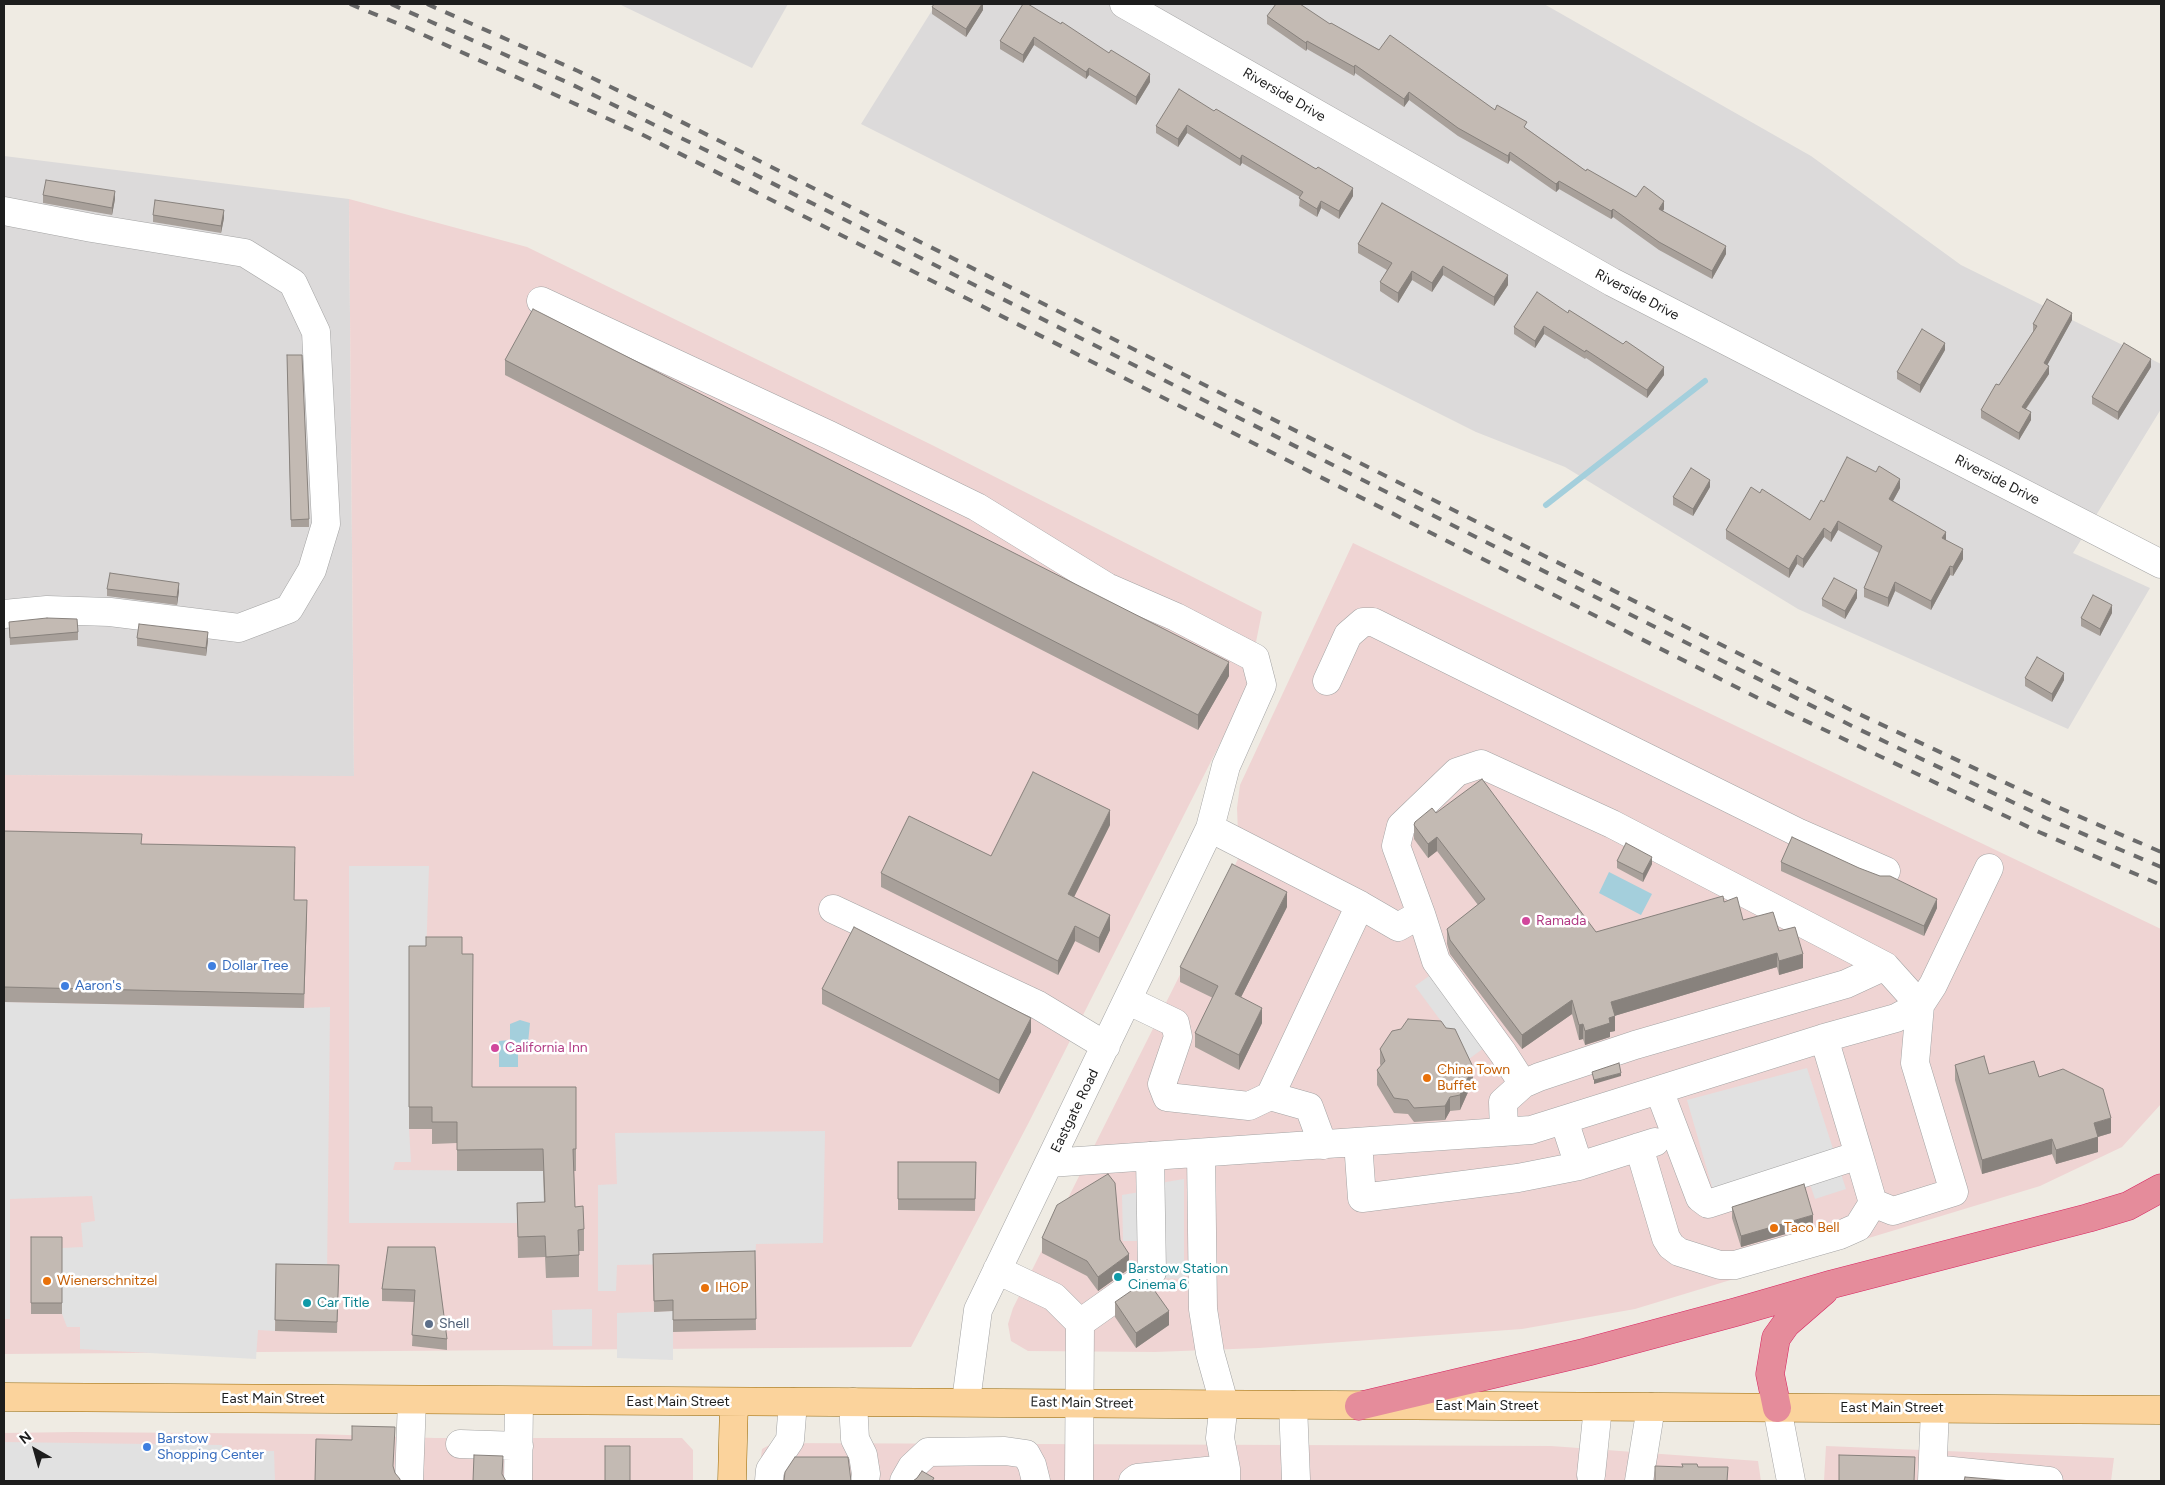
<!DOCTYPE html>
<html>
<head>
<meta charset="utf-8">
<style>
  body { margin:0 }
  #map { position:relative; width:2165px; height:1485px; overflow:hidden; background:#efebe3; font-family:Figtree,sans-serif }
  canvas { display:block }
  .frame { position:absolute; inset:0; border:5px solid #1d1d1d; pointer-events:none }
  .north { position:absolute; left:10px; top:1425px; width:50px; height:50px; -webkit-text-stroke:4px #fff; paint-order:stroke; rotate:322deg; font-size:14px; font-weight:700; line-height:20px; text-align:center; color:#1d1d1d }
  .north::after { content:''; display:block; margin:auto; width:18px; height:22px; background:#1d1d1d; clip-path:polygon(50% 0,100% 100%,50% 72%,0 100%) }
</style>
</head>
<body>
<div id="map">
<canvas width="2165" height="1485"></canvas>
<div class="frame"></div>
<div class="north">N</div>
</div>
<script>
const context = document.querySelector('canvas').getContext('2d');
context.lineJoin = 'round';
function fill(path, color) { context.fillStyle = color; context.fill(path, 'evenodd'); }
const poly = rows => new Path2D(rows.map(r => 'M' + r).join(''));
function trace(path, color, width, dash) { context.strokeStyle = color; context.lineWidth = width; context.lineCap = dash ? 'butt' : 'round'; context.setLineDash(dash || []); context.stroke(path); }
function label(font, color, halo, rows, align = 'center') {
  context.font = font + ' Figtree,sans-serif'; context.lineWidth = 5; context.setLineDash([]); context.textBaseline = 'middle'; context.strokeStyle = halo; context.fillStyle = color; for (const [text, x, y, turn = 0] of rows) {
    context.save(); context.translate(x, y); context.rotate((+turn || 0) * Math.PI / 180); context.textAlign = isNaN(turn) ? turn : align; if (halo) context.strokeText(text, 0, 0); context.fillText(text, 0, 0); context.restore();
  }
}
fill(poly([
  [619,4,788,4,752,68],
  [936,4,1544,4,1811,156,1961,265,2161,364,2161,409,2073,553,2150,588,2068,729,1798,609,1565,467,1476,432,861,124],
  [4,156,349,199,354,777,4,775]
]), '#dcdada');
fill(poly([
  [349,199,527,247,932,445,1262,612,1246,692,1028,1124,911,1347,4,1354,4,775,354,776],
  [1353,543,2161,929,2161,1104,2122,1147,2040,1186,1635,1309,1522,1329,1259,1348,1155,1352,1028,1351,1011,1341,1008,1324,1013,1308,1239,857,1237,808,1240,785],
  [74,1432,318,1434,435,1438,682,1438,693,1450,693,1481,4,1481,4,1433],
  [773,1443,1551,1446,1758,1461,1761,1481,758,1481,762,1449],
  [1826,1446,2114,1458,2111,1481,1824,1481]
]), '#efd4d3');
fill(poly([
  [349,866,429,866,426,958,410,958,409,1129,411,1162,395,1162,393,1170,557,1171,545,1223,349,1223],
  [1439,969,1492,1042,1469,1059,1415,986],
  [4,1002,304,1008,330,1007,327,1276,276,1275,275,1331,258,1330,256,1359,80,1349,80,1327,67,1327,62,1314,62,1248,83,1247,81,1223,95,1221,92,1196,10,1199,10,1319,4,1319],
  [1807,1068,1846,1189,1815,1199,1804,1167,1714,1194,1687,1100],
  [825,1131,823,1243,756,1244,755,1263,617,1265,616,1291,598,1291,598,1185,617,1184,615,1133],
  [1184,1179,1184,1279,1164,1278,1141,1241,1123,1241,1122,1195,1140,1192,1166,1182],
  [592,1309,592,1346,553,1346,552,1310],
  [673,1311,673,1360,617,1358,617,1313],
  [4,1442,222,1445,222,1452,274,1451,275,1481,4,1481]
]), '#e1e1e1');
fill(poly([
  [1609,872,1652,894,1641,915,1599,893],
  [520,1020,530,1023,528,1043,518,1049,518,1067,499,1067,499,1041,510,1040,510,1024]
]), '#a4cfdc');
trace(poly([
  [1546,505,1705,381]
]), '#a4cfdc', 6);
const minor = poly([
  [1124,4,1612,282,2161,564],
  [4,211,92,228,245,253,293,283,316,332,326,524,312,570,289,609,239,628,110,612,47,610,4,614],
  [541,301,829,435,977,507,1107,587,1176,617,1255,658,1262,685,1226,766,1210,828,978,1310,966,1401],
  [1327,681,1348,635,1363,622,1373,622,1797,832,1886,871],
  [1210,828,1360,905],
  [833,909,1038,1005,1106,1046],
  [1129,1001,1175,1023,1178,1037,1162,1084,1167,1097,1249,1106,1270,1096,1360,905,1398,927,1421,914],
  [1659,1090,1700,1198,1708,1204,1859,1155,1824,1038],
  [1270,1096,1309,1107,1323,1145],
  [1564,1120,1579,1166,1655,1142],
  [1504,1132,1503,1102,1523,1084],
  [1358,1142,1362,1198,1518,1178,1579,1166],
  [1639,1147,1666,1238,1671,1246,1679,1252,1720,1265,1735,1265,1840,1235,1858,1227,1873,1203],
  [1201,1153,1203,1309,1210,1353,1224,1403,1220,1438,1226,1469,1226,1481],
  [1859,1155,1873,1203,1893,1211,1954,1192,1915,1063,1920,1005,1885,966,1612,824,1481,764,1457,772,1401,826,1396,846,1421,914,1436,961,1503,1053,1523,1084,1539,1077,1635,1045,1846,984,1885,966],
  [1049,1163,1531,1130,1824,1038,1896,1018,1920,1005,1933,985,1989,868],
  [997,1270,1054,1297,1080,1323,1079,1481],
  [1080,1323,1152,1272,1150,1156],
  [853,1402,855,1439,863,1455,866,1474,865,1481],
  [1293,1405,1296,1479],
  [1777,1408,1791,1481],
  [460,1444,519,1446],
  [1933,1469,2049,1481],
  [1591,1475,1598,1407],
  [409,1481,412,1400],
  [518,1481,519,1401],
  [769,1481,770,1470,790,1440,793,1402],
  [904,1481,912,1467,928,1452,1005,1451,1026,1454,1032,1465,1036,1481],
  [1133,1481,1137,1478,1226,1469],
  [1639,1481,1651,1407],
  [1932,1481,1935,1409]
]);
const major = poly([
  [4,1397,2161,1410],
  [732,1481,734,1402]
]);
const highway = poly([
  [1359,1406,1587,1352,1736,1312,1833,1284,2088,1218,2128,1206,2161,1188],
  [1777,1408,1770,1374,1776,1338,1786,1324,1824,1291]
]);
trace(minor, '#a4a4a4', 29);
trace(major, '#956602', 29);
trace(highway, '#d72661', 29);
trace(minor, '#fff', 28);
trace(major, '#fbd39c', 28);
trace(highway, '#e58c9b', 28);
trace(poly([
  [350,4,404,26,637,132,1764,701,2039,832,2161,885],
  [391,4,571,84,728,161,1852,726,2046,818,2161,867],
  [427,4,578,71,650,106,1859,714,2053,805,2161,852]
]), '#6b6b6b', 4, [10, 10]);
fill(poly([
  [983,4,983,10,966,37,932,14,932,7],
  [1023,4,1150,82,1136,105,1089,75,1086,79,1034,45,1023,63,1000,49,1000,41],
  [1267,16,1330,24,1495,110,1527,129,1586,171,1636,197,1664,209,1663,211,1726,254,1712,279,1659,250,1613,217,1611,219,1559,189,1556,192,1510,160,1508,164,1458,136,1409,100,1404,107,1355,73,1354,76,1307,49,1306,51,1267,24],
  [1214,111,1353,196,1339,219,1321,208,1317,217,1299,206,1300,197,1242,163,1240,166,1187,133,1178,147,1156,133,1156,126],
  [43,195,115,199,112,215,43,203],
  [1382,203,1508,285,1494,306,1443,275,1432,292,1412,280,1398,303,1380,291,1380,282,1387,270,1358,253,1358,244],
  [153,215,224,218,221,233,153,222],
  [1568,313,1664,375,1647,398,1586,358,1585,359,1544,334,1535,348,1514,334,1514,327],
  [2072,320,2047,365,2049,374,2026,409,2031,420,2019,440,1981,418,1981,410,1999,385,2033,332,2033,324],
  [1945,350,1920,393,1897,379,1897,372],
  [287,355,309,519,309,527,291,527],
  [505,360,1229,676,1198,730,505,375],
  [2151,367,2118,420,2092,404,2092,397],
  [1710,487,1693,516,1673,505,1673,497],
  [1900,488,1893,501,1946,540,1963,559,1953,576,1950,575,1931,610,1895,591,1888,607,1864,597,1864,588,1879,553,1838,530,1831,542,1824,537,1803,568,1797,564,1789,578,1726,539,1726,530,1760,493,1810,520,1824,502],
  [107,589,179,591,177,605,107,596],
  [1857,598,1845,619,1822,606,1822,599],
  [2112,613,2100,636,2081,626,2081,618],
  [9,622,78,632,78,640,10,645],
  [137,638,208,640,206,656,137,646],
  [2025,678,2064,680,2052,702,2025,686],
  [1436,813,1596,932,1724,902,1743,920,1779,931,1803,968,1779,975,1777,967,1614,1016,1615,1031,1610,1032,1610,1037,1585,1045,1583,1039,1579,1040,1572,1014,1522,1049,1450,954,1447,944,1447,929,1478,905,1437,851,1428,858,1414,839,1414,825],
  [1110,825,1074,897,1110,930,1099,953,1075,941,1058,975,881,887,881,873,991,856],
  [4,831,142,844,295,862,294,900,307,915,304,1008,4,1002],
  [1617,861,1652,864,1643,882,1617,868],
  [1781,862,1937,908,1924,936,1781,871],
  [1287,907,1241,997,1262,1023,1239,1070,1195,1047,1195,1033,1213,998,1180,982,1180,967],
  [409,946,462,954,472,1087,576,1087,576,1171,574,1171,575,1207,584,1229,584,1251,579,1251,579,1277,546,1278,545,1257,518,1258,517,1203,544,1202,543,1171,457,1171,457,1143,432,1144,432,1129,409,1129],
  [822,989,1031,1032,999,1094,822,1004],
  [1401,1029,1473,1081,1460,1110,1450,1111,1445,1120,1414,1122,1408,1114,1394,1113,1377,1085,1377,1070,1381,1066,1380,1064,1380,1049],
  [1955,1065,1989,1074,2039,1077,2111,1133,2098,1137,2098,1152,2056,1164,2052,1154,1982,1174,1955,1080],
  [898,1162,976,1162,975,1211,898,1210],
  [1732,1207,1813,1226,1741,1247,1732,1218],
  [31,1237,62,1237,62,1314,31,1314],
  [1042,1238,1129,1269,1098,1291,1087,1276,1042,1253],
  [388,1247,447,1339,447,1350,412,1346,414,1302,382,1301,382,1289],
  [755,1251,756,1330,673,1332,673,1311,654,1312,653,1254],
  [276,1264,339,1265,337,1333,275,1331],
  [1115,1302,1169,1325,1136,1348,1115,1317]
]), '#a8a09a');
fill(poly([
  [982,4,983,4,983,10,966,37,966,29],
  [1034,37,1034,45,1023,63,1023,55],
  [1307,41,1307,49,1306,51,1306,43],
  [1355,65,1355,73,1354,76,1354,67],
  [1089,68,1089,75,1086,79,1086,72],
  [1150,74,1150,82,1136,105,1136,97],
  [1409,92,1409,100,1404,107,1404,99],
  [1187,125,1187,133,1178,147,1178,139],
  [1510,152,1510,160,1508,164,1508,156],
  [1242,155,1242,163,1240,166,1240,159],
  [1559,181,1559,189,1556,192,1556,184],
  [1353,188,1353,196,1339,219,1339,211],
  [115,191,115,199,112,215,112,208],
  [1321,201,1321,208,1317,217,1317,209],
  [1664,201,1664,209,1659,217,1659,209],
  [1613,209,1613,217,1611,219,1611,211],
  [224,210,224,218,221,233,221,226],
  [1726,246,1726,254,1712,279,1712,271],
  [1443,266,1443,275,1432,292,1432,283],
  [1412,271,1412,280,1398,303,1398,293],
  [1508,275,1508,285,1494,306,1494,297],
  [2072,313,2072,320,2044,371,2044,363],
  [1544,326,1544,334,1535,348,1535,341],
  [1945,343,1945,350,1920,393,1920,385],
  [2151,359,2151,367,2118,420,2118,412],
  [2049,366,2049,374,2022,414,2022,407],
  [1664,367,1664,375,1647,398,1647,390],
  [2031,412,2031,420,2019,440,2019,433],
  [1900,479,1900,488,1889,508,1889,499],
  [1710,480,1710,487,1693,516,1693,509],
  [1838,521,1838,530,1831,542,1831,533],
  [1824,528,1824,537,1803,568,1803,559],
  [1946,532,1946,541,1942,538],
  [1963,549,1963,559,1953,576,1953,567],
  [1797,555,1797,564,1789,578,1789,569],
  [1950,566,1950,575,1931,610,1931,601],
  [1895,582,1895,591,1888,607,1888,598],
  [179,583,179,591,177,605,177,597],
  [1857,590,1857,598,1845,619,1845,611],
  [2112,605,2112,613,2100,636,2100,629],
  [208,632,208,640,206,656,206,648],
  [1229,662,1229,676,1198,730,1198,715],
  [2064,673,2064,680,2052,702,2052,694],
  [1110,810,1110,825,1068,909,1068,894],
  [1437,837,1437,851,1428,858,1428,844],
  [1652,857,1652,864,1643,882,1643,874],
  [1287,892,1287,907,1235,1009,1235,994],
  [1937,899,1937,908,1924,936,1924,926],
  [1110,915,1110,930,1099,953,1099,938],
  [1075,926,1075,941,1058,975,1058,961],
  [1777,953,1777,967,1611,1017,1611,1002],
  [1803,954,1803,968,1779,975,1779,961],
  [1572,1000,1572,1014,1522,1049,1522,1035],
  [1262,1008,1262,1023,1239,1070,1239,1055],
  [1615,1016,1615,1031,1610,1032,1610,1037,1585,1045,1585,1031,1609,1018],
  [1031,1018,1031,1032,999,1094,999,1080],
  [1583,1024,1583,1039,1579,1040,1579,1025],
  [1473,1067,1473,1081,1460,1110,1460,1095],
  [1621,1073,1621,1076,1594,1084,1594,1080],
  [1450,1097,1450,1111,1445,1120,1445,1106],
  [2111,1118,2111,1133,2094,1138,2094,1123],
  [2098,1137,2098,1152,2056,1164,2056,1150],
  [2052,1139,2052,1154,1982,1174,1982,1160],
  [1813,1215,1813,1226,1741,1247,1741,1236],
  [1129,1254,1129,1269,1098,1291,1098,1277],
  [1169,1311,1169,1325,1136,1348,1136,1333]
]), '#88827d');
const building = poly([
  [934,4,982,4,966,29,932,7,934,4],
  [1023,4,1028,4,1061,24,1062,22,1109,53,1111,50,1150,74,1136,97,1089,68,1086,72,1034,37,1023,55,1000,41,1023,4],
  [1276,4,1300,4,1330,24,1331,23,1379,50,1390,35,1495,110,1497,105,1527,122,1524,127,1586,171,1587,169,1636,197,1644,186,1664,201,1659,209,1726,246,1712,271,1659,242,1613,209,1611,211,1559,181,1556,184,1510,152,1508,156,1458,128,1409,92,1404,99,1355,65,1354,67,1307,41,1306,43,1267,16,1276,4],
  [1179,89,1214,111,1216,109,1316,169,1318,167,1353,188,1339,211,1321,201,1317,209,1299,198,1303,192,1242,155,1240,159,1187,125,1178,139,1156,126,1179,89],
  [46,180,115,191,112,208,43,195,46,180],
  [155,200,224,210,221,226,153,215,155,200],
  [1382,203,1508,275,1494,297,1443,266,1432,283,1412,271,1398,293,1380,282,1392,263,1358,244,1382,203],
  [1537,292,1568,313,1569,310,1623,344,1626,341,1664,367,1647,390,1586,350,1585,352,1544,326,1535,341,1514,327,1537,292],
  [2047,299,2072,313,2044,363,2049,366,2022,407,2031,412,2019,433,1981,410,1996,384,1999,385,2037,326,2033,324,2047,299],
  [533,309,1229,662,1198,715,505,360,533,309],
  [1922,329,1945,343,1920,385,1897,372,1922,329],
  [2124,343,2151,359,2118,412,2092,397,2124,343],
  [287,355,302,355,309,519,291,520,287,355],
  [1847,457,1876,472,1879,466,1900,479,1889,499,1946,532,1942,538,1963,549,1953,567,1950,566,1931,601,1895,582,1888,598,1864,588,1882,546,1838,521,1831,533,1824,528,1803,559,1797,555,1789,569,1726,530,1751,487,1760,493,1762,489,1810,520,1821,500,1824,502,1847,457],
  [1691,468,1710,480,1693,509,1673,497,1691,468],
  [110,573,179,583,177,597,107,589,110,573],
  [1834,578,1857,590,1845,611,1822,599,1834,578],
  [2093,595,2112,605,2100,629,2081,618,2093,595],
  [47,618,77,619,78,632,10,638,9,622,47,618],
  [139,624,208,632,206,648,137,638,139,624],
  [2037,657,2064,673,2052,694,2025,678,2037,657],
  [1033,772,1110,810,1068,894,1110,915,1099,938,1075,926,1058,961,881,873,909,816,991,856,1033,772],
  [1482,779,1596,932,1723,896,1724,902,1737,897,1743,920,1773,912,1779,931,1795,927,1803,954,1779,961,1777,953,1611,1002,1615,1016,1609,1018,1610,1023,1585,1031,1583,1024,1579,1025,1572,1000,1522,1035,1450,940,1447,929,1485,899,1437,837,1428,844,1414,825,1415,822,1432,808,1436,813,1482,779],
  [4,831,142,834,141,844,295,847,294,900,307,900,304,994,4,987,4,831],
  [1792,837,1859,868,1880,876,1890,876,1937,899,1924,926,1781,862,1792,837],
  [1626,843,1652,857,1643,874,1617,861,1626,843],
  [1232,864,1287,892,1235,994,1262,1008,1239,1055,1195,1033,1218,986,1180,967,1232,864],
  [854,927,1031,1018,999,1080,822,989,854,927],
  [426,937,462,937,462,954,473,954,472,1087,576,1087,576,1149,573,1149,575,1207,583,1206,584,1229,578,1230,579,1255,546,1257,545,1236,518,1237,517,1203,545,1202,543,1149,457,1150,457,1122,432,1122,432,1107,409,1107,409,946,426,946,426,937],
  [1408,1019,1441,1021,1446,1028,1455,1029,1473,1067,1460,1095,1450,1097,1445,1106,1414,1108,1408,1100,1394,1098,1377,1070,1385,1061,1380,1049,1392,1031,1401,1029,1408,1019],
  [1984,1056,1989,1074,2034,1061,2039,1077,2063,1069,2103,1089,2111,1118,2094,1123,2098,1137,2056,1150,2052,1139,1982,1160,1955,1065,1984,1056],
  [1619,1063,1621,1073,1594,1080,1592,1072,1619,1063],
  [898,1162,976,1162,975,1199,898,1199,898,1162],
  [1108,1174,1115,1183,1120,1240,1129,1254,1098,1277,1087,1261,1042,1238,1057,1205,1108,1174],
  [1804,1184,1813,1215,1741,1236,1732,1207,1804,1184],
  [31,1237,62,1237,62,1303,31,1303,31,1237],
  [388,1247,435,1247,447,1339,412,1335,415,1290,382,1289,388,1247],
  [755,1251,756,1319,673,1320,673,1300,654,1301,653,1254,755,1251],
  [276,1264,339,1265,337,1322,275,1320,276,1264],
  [1147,1280,1169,1311,1136,1333,1115,1302,1147,1280],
  [352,1426,395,1427,393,1466,395,1473,400,1479,400,1481,315,1481,316,1439,352,1440,352,1426],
  [605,1446,630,1446,630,1481,605,1481,605,1446],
  [474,1455,503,1456,502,1474,506,1481,473,1481,474,1455],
  [1839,1455,1915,1457,1914,1481,1839,1481,1839,1455],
  [795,1457,848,1457,851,1481,784,1481,785,1472,795,1457],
  [1682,1464,1697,1464,1698,1467,1728,1467,1727,1481,1655,1481,1655,1466,1683,1467,1682,1464],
  [922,1471,934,1478,932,1481,913,1481,917,1478,922,1471],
  [1965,1477,2012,1481,1964,1481,1965,1477]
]);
fill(building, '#c3bab3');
trace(building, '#88827d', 1);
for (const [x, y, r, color] of [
  [1526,921,5,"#d1479c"],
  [212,966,5,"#3f7fe0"],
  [65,986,5,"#3f7fe0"],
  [495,1048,5,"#d1479c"],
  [1427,1078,5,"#e8710a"],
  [1774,1228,5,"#e8710a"],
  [1118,1277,5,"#0f9aa8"],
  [47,1281,5,"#e8710a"],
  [705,1288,5,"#e8710a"],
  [307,1303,5,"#0f9aa8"],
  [429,1324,5,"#5c6f8a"],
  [147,1447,5,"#3f7fe0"]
]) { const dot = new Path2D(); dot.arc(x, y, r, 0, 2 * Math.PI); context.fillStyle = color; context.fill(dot); trace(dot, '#fff', 2); }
label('14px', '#1d1d1d', '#fff', [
  ["Riverside Drive",1284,95,30],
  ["Riverside Drive",1637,295,28],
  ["Riverside Drive",1997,480,27],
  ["Eastgate Road",1075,1111,-64],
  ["East Main Street",273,1399],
  ["East Main Street",678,1402],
  ["East Main Street",1082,1403,1],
  ["East Main Street",1487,1406],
  ["East Main Street",1892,1408]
]);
label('14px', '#b23c85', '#fff', [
  ["Ramada",1536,921],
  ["California Inn",505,1048]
], 'left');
label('14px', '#366cbe', '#fff', [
  ["Dollar Tree",222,966],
  ["Aaron's",75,986],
  ["Barstow",157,1439],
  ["Shopping Center",157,1455]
], 'left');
label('14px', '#c56008', '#fff', [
  ["China Town",1437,1070],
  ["Buffet",1437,1086],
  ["Taco Bell",1784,1228],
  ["Wienerschnitzel",57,1281],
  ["IHOP",715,1288]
], 'left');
label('14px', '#0d838f', '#fff', [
  ["Barstow Station",1128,1269],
  ["Cinema 6",1128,1285],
  ["Car Title",317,1303]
], 'left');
label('14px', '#4e5e75', '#fff', [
  ["Shell",439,1324]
], 'left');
</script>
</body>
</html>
